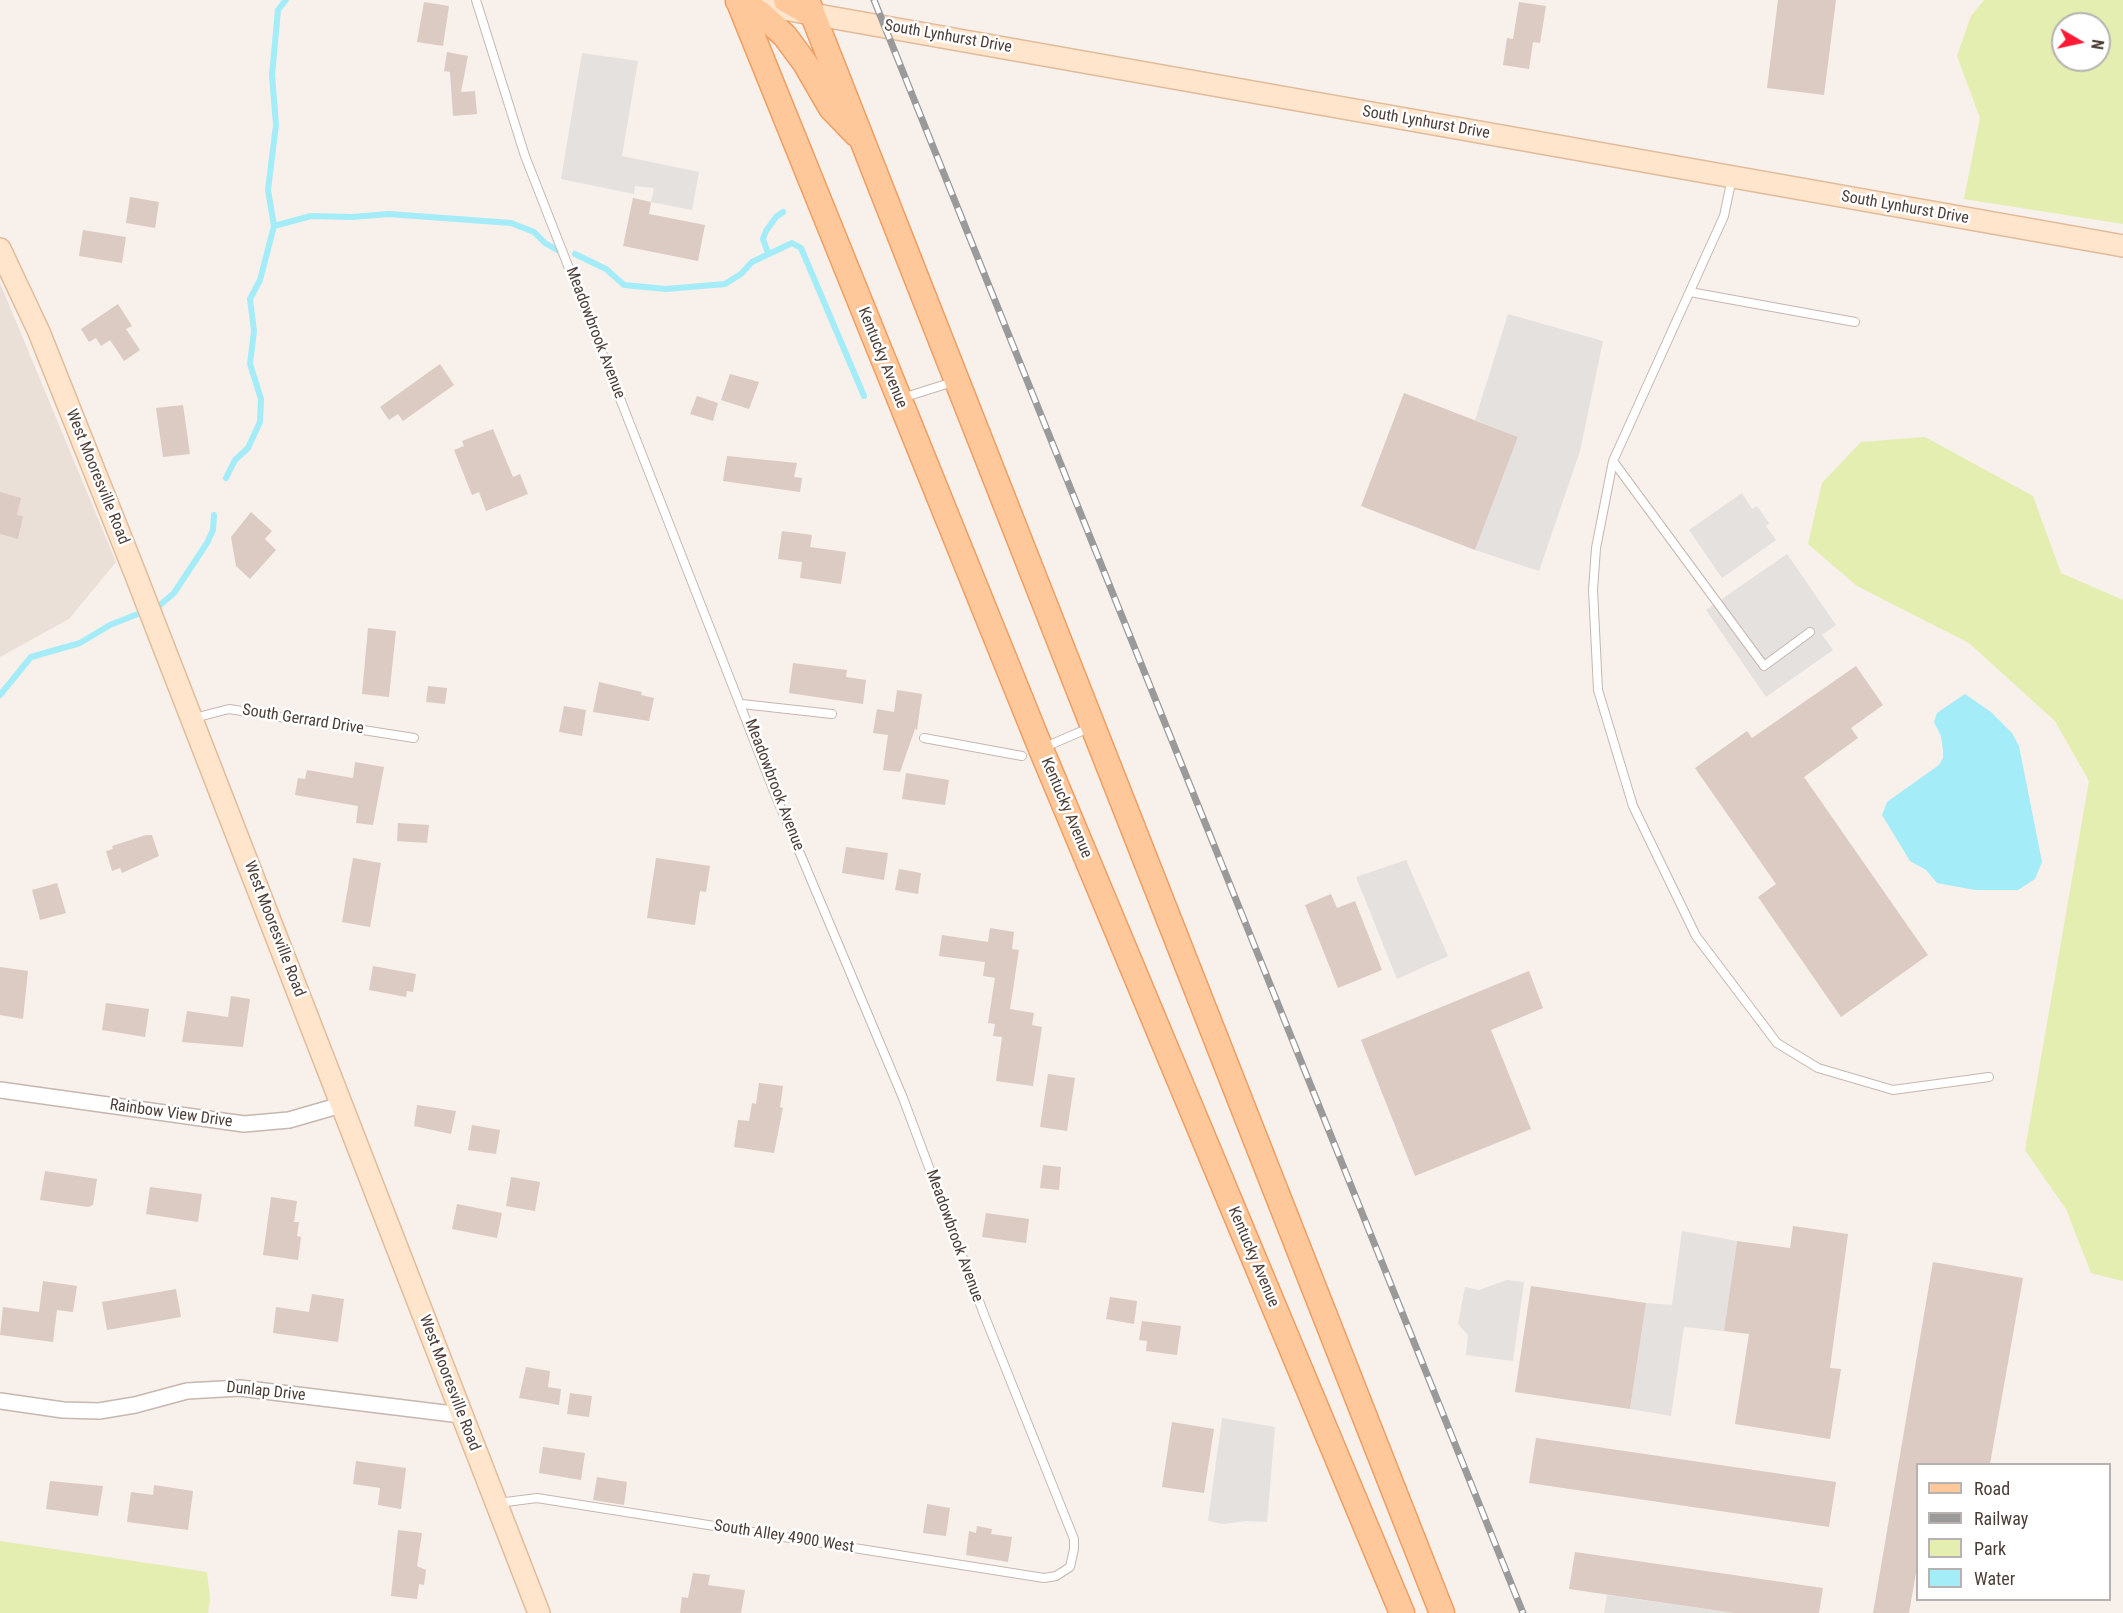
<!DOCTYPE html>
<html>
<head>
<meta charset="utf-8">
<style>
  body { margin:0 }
  #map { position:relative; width:2123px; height:1613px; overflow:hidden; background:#f7f0eb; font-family:"Roboto Condensed",sans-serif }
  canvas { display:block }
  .legend { position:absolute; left:1916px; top:1463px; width:195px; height:138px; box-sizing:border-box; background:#fff; border:2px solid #b7b2af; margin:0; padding:8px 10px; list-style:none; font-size:18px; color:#4c3e37 }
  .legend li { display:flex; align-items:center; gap:12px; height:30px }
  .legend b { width:30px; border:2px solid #b7b2af }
  .north { position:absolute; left:2051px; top:12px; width:60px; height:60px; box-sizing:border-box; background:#fff; border:2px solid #b7b2af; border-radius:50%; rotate:99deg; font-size:16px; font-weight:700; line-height:24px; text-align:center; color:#4c3e37 }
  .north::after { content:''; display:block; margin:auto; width:21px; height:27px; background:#ff1935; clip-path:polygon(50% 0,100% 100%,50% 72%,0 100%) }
</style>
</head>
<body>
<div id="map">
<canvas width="2123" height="1613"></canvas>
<ul class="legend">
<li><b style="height:8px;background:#ffc89b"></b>Road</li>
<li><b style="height:8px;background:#9a9a9a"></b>Railway</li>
<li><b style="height:16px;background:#e3eeb0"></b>Park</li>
<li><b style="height:16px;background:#a3ecf8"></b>Water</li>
</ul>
<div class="north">N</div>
</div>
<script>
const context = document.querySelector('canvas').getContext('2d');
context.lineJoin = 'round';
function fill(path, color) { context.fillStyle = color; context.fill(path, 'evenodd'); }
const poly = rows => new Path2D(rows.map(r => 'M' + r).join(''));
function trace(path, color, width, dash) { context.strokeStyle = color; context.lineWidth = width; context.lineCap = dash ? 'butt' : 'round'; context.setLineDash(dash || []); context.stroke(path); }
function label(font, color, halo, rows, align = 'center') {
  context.font = font + ' "Roboto Condensed",sans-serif'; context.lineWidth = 5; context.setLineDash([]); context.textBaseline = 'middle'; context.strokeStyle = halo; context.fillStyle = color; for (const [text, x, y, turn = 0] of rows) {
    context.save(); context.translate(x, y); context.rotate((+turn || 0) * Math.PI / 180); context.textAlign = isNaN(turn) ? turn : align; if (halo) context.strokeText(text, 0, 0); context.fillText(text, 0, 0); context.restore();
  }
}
fill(poly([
  [0,283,116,562,69,619,0,657]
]), '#ebe0d8');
fill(poly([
  [1984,0,2123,0,2123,224,1964,199,1980,118,1957,56,1971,16],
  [2063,24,2099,24,2099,60,2063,60],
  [1925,437,2033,496,2061,573,2123,600,2123,1281,2091,1273,2066,1209,2025,1150,2089,781,2055,721,1969,643,1857,586,1808,544,1822,483,1861,442],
  [0,1541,207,1572,210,1600,208,1613,0,1613]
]), '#e3eeb0');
fill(poly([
  [582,53,638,61,622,156,699,172,692,210,651,202,654,188,635,186,634,194,561,179],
  [1508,314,1603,341,1580,451,1539,571,1475,550,1518,437,1475,420],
  [1742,493,1752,509,1757,506,1769,523,1766,526,1776,540,1722,578,1689,530],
  [1787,554,1836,625,1822,635,1833,650,1766,697,1706,610],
  [1406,860,1448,956,1397,979,1356,877],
  [1682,1231,1737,1241,1724,1331,1684,1327,1671,1416,1630,1409,1646,1303,1672,1305],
  [1507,1280,1524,1282,1513,1361,1466,1355,1468,1335,1458,1324,1465,1287,1479,1290],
  [1222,1418,1275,1427,1267,1522,1246,1521,1222,1524,1208,1521],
  [1607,1595,1734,1613,1604,1613]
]), '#e5e1df');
fill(poly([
  [1965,694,1991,712,2012,733,2019,746,2042,862,2035,879,2018,890,1975,890,1937,883,1926,870,1910,861,1882,815,1887,802,1939,765,1943,758,1943,750,1941,736,1934,722,1937,713]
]), '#a3ecf8');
trace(poly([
  [274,226,311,216,352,217,389,214,511,223,534,232,545,243,559,251],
  [768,253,763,239,766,231,776,217,783,212],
  [575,254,606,269,624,285,666,289,725,284,741,274,752,262,792,243,801,248,864,396],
  [226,478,235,460,248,448,260,422,261,399,250,364,254,331,250,299,260,280,274,226,268,190,276,125,272,75,278,10,286,0],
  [160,605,174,593,207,543,213,530,214,515],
  [0,695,31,657,80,643,110,625,138,614]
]), '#a3ecf8', 6);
fill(poly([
  [1778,0,1836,0,1824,95,1767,88],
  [424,2,449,6,443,46,417,42],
  [1519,2,1546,6,1540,43,1533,42,1529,69,1503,65,1507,38,1513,39],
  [447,52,468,56,461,92,475,91,477,114,453,116,450,72,444,71],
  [130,197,159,202,155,228,126,223],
  [633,198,651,202,649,214,705,225,698,261,623,246],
  [83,230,126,237,122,263,79,256],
  [118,304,132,326,126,329,140,350,124,361,110,340,101,346,96,338,89,342,81,329],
  [440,364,454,385,403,421,398,414,389,420,380,407],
  [730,374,759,382,749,409,721,400],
  [1404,393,1518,437,1475,550,1361,506],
  [697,396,718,403,713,421,690,414],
  [183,405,190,454,163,457,156,408],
  [493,429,513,477,520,474,528,494,486,511,479,492,472,495,454,450,464,446,462,441],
  [727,456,797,463,794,477,802,478,800,492,723,481],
  [0,492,21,498,17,515,23,516,18,539,0,534],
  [251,512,272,531,265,539,276,550,250,579,236,566,231,537],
  [782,531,812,535,810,547,846,552,841,584,800,578,802,562,778,559],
  [368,628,396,631,389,697,362,694],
  [793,663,847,670,846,677,866,680,863,704,789,693],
  [1856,666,1883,705,1851,728,1858,738,1804,777,1928,955,1841,1017,1758,897,1776,884,1695,768,1747,731,1752,738],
  [599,682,642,692,641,695,654,698,649,721,593,712],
  [428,686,447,688,445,704,426,702],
  [897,690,922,694,917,730,915,729,900,772,883,770,888,735,873,733,877,709,894,712],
  [564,706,586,710,582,736,559,732],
  [355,762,384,767,373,825,356,823,358,806,295,795,298,778,305,779,307,770,353,778],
  [906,773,949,780,945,805,902,799],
  [398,823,429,825,427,843,397,841],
  [146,835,152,835,159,856,122,873,120,868,112,871,106,851,113,849,112,846],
  [846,847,888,853,884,880,842,873],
  [353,858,381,863,370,927,342,922],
  [656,858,710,866,706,892,700,891,695,925,647,918],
  [899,869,921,873,918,894,895,890],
  [57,883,66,913,40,920,32,890],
  [1331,894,1337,908,1355,901,1382,970,1338,988,1305,905],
  [990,928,1014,932,1012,949,1019,950,1010,1009,1034,1013,1032,1025,1042,1027,1033,1086,996,1081,1002,1037,993,1036,995,1024,988,1023,995,978,983,976,985,962,939,956,942,935,988,942],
  [373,966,416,974,413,992,407,991,406,997,369,990],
  [0,967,28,971,23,1019,0,1015],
  [1529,971,1543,1008,1491,1030,1531,1129,1415,1176,1361,1040],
  [231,996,250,999,243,1047,182,1042,187,1011,228,1017],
  [106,1003,149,1009,145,1037,102,1030],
  [1048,1074,1075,1078,1067,1131,1040,1127],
  [759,1083,783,1086,780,1107,783,1108,774,1153,734,1147,738,1120,749,1121,752,1103,756,1104],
  [417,1105,456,1111,451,1134,414,1126],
  [472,1125,500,1130,496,1154,468,1150],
  [1043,1165,1061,1167,1059,1190,1040,1188],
  [45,1171,97,1179,93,1205,88,1207,40,1200],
  [511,1177,540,1182,535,1211,506,1206],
  [150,1187,202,1194,198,1222,146,1214],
  [271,1197,297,1201,294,1222,299,1222,297,1236,301,1237,298,1260,263,1255],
  [457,1204,502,1213,497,1238,452,1229],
  [986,1213,1029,1219,1026,1243,982,1237],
  [1793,1226,1848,1234,1830,1368,1841,1369,1830,1439,1735,1424,1749,1334,1724,1331,1737,1241,1790,1248],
  [1933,1262,2023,1278,1990,1464,1917,1464,1917,1567,1909,1613,1873,1613],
  [43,1281,77,1286,73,1312,57,1310,53,1342,0,1335,3,1307,39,1312],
  [1531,1286,1646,1303,1630,1409,1515,1392],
  [176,1289,181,1317,107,1330,102,1302],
  [312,1294,344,1299,338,1342,273,1333,276,1307,309,1312],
  [1110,1297,1137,1301,1134,1324,1106,1319],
  [1142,1321,1181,1326,1177,1355,1146,1351,1147,1341,1139,1340],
  [526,1367,550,1371,548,1387,561,1389,559,1405,519,1398],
  [570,1393,592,1396,589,1417,567,1414],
  [1172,1422,1214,1429,1204,1493,1162,1487],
  [1536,1438,1836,1482,1829,1527,1529,1483],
  [543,1447,585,1453,581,1480,539,1473],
  [356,1461,406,1468,401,1509,378,1505,380,1488,353,1484],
  [597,1477,627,1482,624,1505,593,1500],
  [50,1481,103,1486,98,1516,46,1509],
  [154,1485,193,1491,188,1530,127,1522,131,1492,153,1495],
  [927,1504,950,1508,946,1536,923,1533],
  [977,1526,992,1529,991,1534,1012,1537,1008,1562,966,1555,969,1531,976,1533],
  [398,1530,422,1533,417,1566,426,1570,424,1585,419,1584,417,1599,391,1596],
  [1575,1552,1823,1588,1819,1613,1734,1613,1569,1589],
  [693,1573,710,1575,708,1585,745,1590,741,1613,680,1613,682,1597,688,1598]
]), '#dccbc2');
const lane = poly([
  [476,0,525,156,775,794,903,1098,985,1317,1074,1539,1074,1549,1070,1567,1056,1576,1044,1578,537,1498,498,1503],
  [1732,178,1724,216,1613,461,1764,666,1810,632],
  [1690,292,1855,322],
  [902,398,953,382],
  [1613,461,1596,548,1593,590,1598,690,1633,806,1696,936,1777,1043,1818,1068,1893,1090,1989,1077],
  [742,704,832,714],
  [194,718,229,709,414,738],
  [924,738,1022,756],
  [1045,747,1089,728]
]);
const street = poly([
  [0,1090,244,1124,289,1120,341,1105],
  [0,1401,63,1410,99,1411,135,1405,187,1391,240,1388,461,1415]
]);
const secondary = poly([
  [744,2,2123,246],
  [0,249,39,332,135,573,539,1613]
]);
const primary = poly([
  [738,0,1041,749,1402,1613],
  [786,0,813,15],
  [807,0,1442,1613],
  [738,1,760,13,785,36,805,63,831,108,856,134]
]);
trace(lane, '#c6b7af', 10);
trace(street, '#c6b7af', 18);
trace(secondary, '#e1bb9a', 24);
trace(primary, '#f09d60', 27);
trace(lane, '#fff', 8);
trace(street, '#fff', 15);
trace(secondary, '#ffe5cc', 21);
trace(primary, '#ffc89b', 24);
const rail = poly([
  [874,0,1523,1613]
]);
trace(rail, '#9a9a9a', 7);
trace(rail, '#fff', 4.5, [14]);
label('16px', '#4c3e37', '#fff', [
  ["South Lynhurst Drive",948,37,10],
  ["South Lynhurst Drive",1426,123,10],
  ["South Lynhurst Drive",1905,208,10],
  ["Meadowbrook Avenue",595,333,69],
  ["Kentucky Avenue",882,358,68],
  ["West Mooresville Road",97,477,68],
  ["South Gerrard Drive",303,720,9],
  ["Meadowbrook Avenue",774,785,69],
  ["Kentucky Avenue",1066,808,67],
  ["West Mooresville Road",274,929,69],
  ["Rainbow View Drive",171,1114,8],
  ["Meadowbrook Avenue",954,1236,70],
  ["Kentucky Avenue",1253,1257,67],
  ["West Mooresville Road",449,1383,69],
  ["Dunlap Drive",266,1392,6],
  ["South Alley 4900 West",784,1537,9]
]);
</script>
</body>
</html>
